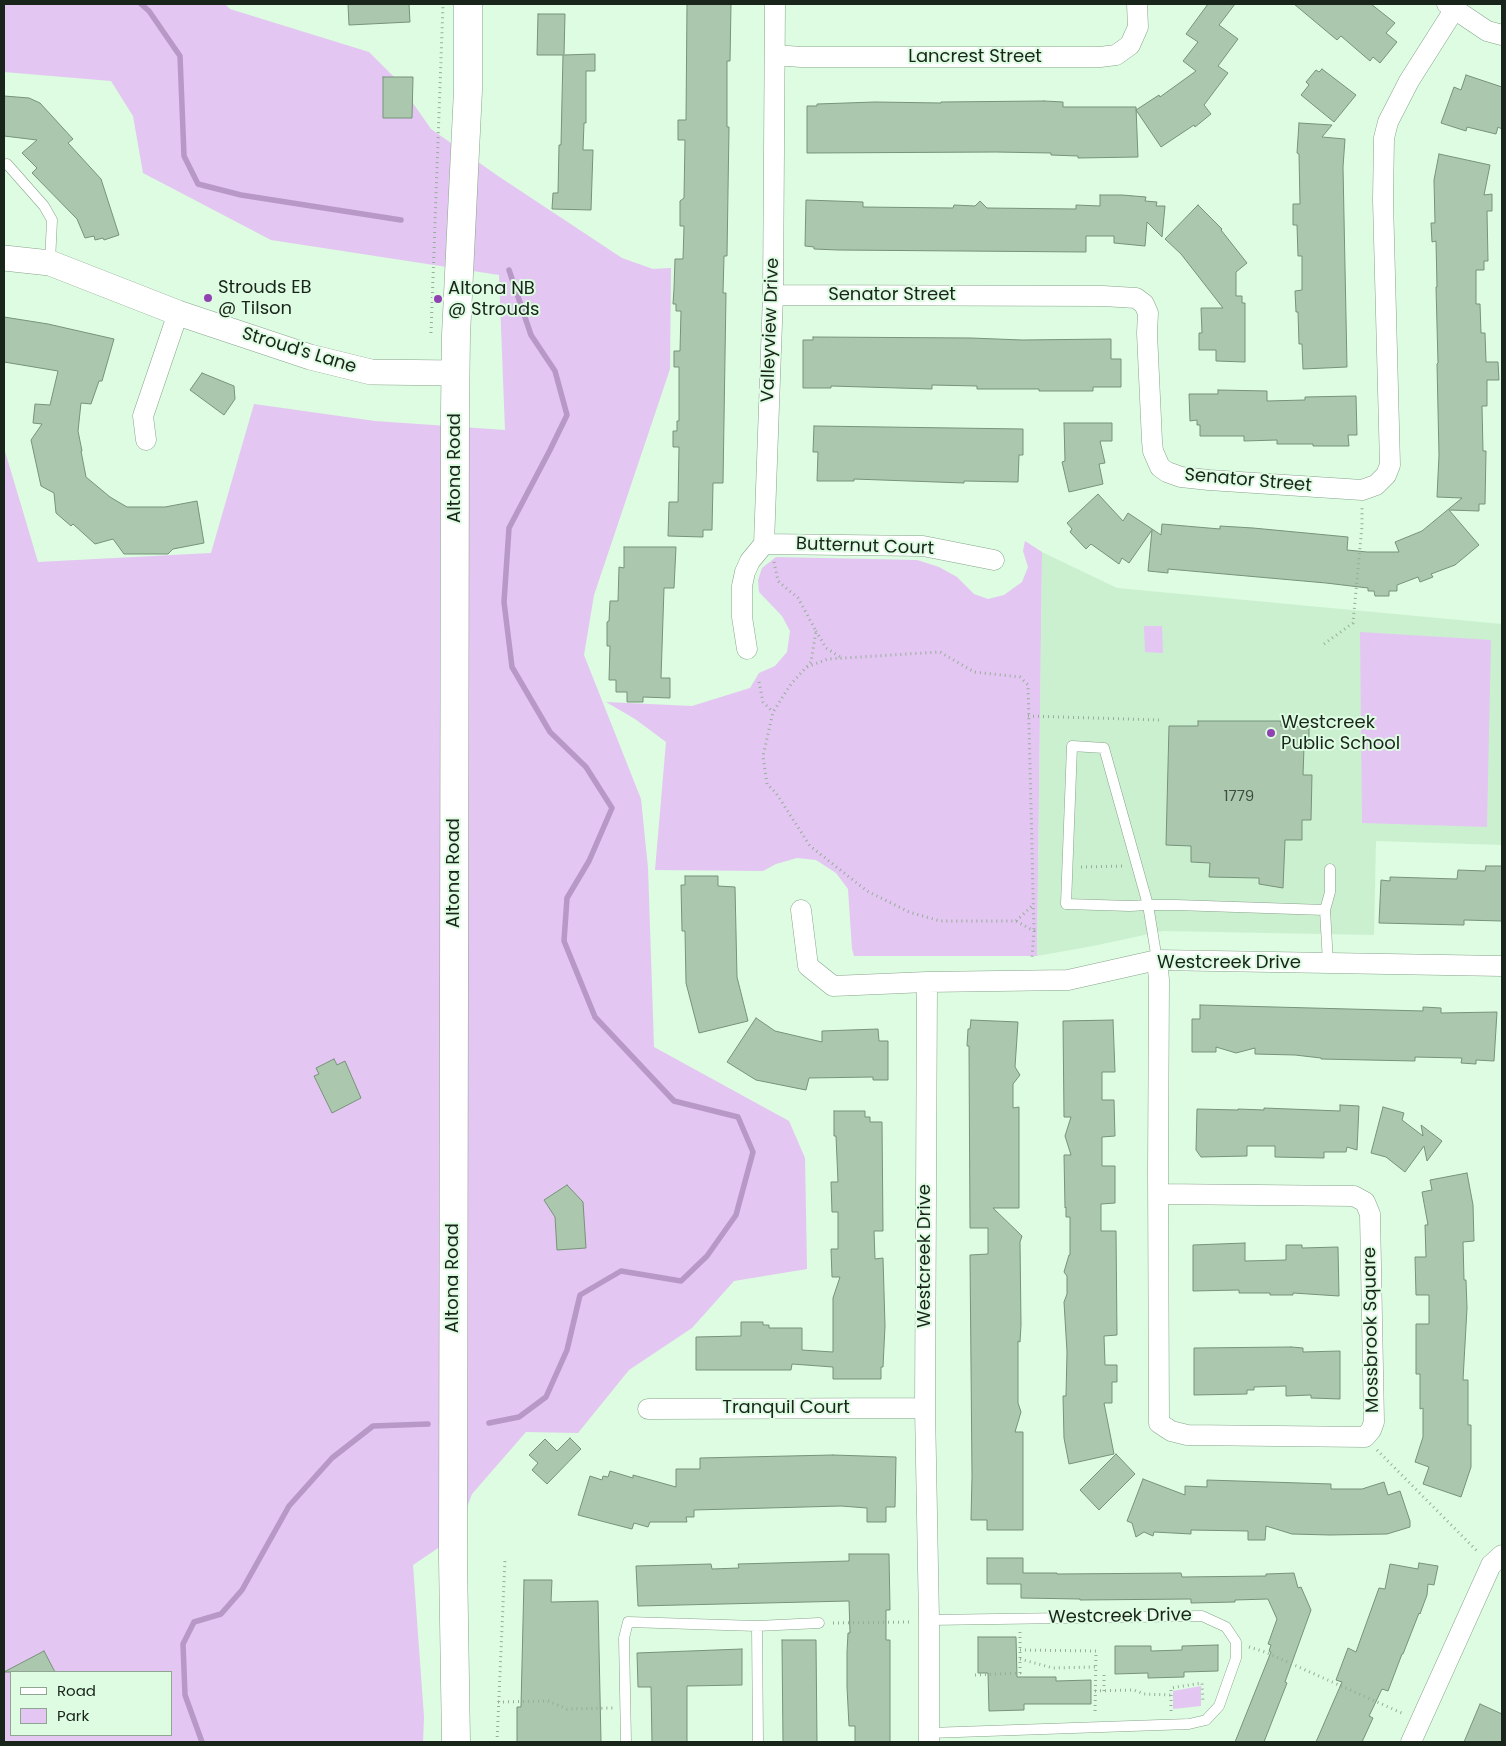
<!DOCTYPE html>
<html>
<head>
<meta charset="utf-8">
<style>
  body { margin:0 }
  #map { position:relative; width:1506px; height:1746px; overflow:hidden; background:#ddfce1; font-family:Poppins,sans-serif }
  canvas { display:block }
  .frame { position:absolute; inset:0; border:5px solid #19241b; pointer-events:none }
  .legend { position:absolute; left:10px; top:1671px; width:162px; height:65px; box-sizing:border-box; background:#ddfce1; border:1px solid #8fa692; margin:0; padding:6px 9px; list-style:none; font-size:15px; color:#19241b }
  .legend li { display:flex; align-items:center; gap:10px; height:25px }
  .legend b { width:25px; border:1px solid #8fa692 }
</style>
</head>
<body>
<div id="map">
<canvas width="1506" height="1746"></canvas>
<div class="frame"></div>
<ul class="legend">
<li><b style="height:6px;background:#fff"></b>Road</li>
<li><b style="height:14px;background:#e3c6f1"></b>Park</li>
</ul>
</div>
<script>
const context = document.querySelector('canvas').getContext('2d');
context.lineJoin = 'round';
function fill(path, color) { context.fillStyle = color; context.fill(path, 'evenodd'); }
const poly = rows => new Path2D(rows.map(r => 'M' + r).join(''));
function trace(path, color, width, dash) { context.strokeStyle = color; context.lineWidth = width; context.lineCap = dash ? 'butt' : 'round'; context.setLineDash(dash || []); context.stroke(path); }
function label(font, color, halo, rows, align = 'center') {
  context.font = font + ' Poppins,sans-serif'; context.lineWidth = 4; context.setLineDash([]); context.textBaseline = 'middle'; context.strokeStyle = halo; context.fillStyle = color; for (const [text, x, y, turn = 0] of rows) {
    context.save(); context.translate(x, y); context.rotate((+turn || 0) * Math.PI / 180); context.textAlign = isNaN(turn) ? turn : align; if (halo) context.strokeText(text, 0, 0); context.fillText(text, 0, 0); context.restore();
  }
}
fill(poly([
  [1042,552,1117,588,1502,624,1502,845,1376,841,1374,935,1163,931,1093,946,1037,956]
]), '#cbf0d0');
fill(poly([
  [4,4,225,4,230,9,369,52,396,79,431,129,498,176,622,258,653,269,671,268,670,369,594,595,584,655,641,799,648,868,654,1047,789,1121,805,1158,807,1269,734,1281,692,1328,629,1370,578,1433,526,1432,472,1494,456,1536,413,1565,424,1717,423,1742,4,1742,4,448,38,562,211,553,254,404,375,421,505,430,499,275,271,240,143,173,133,116,111,81,4,72],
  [11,1672,171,1672,171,1735,11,1735],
  [1025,541,1042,552,1037,956,854,956,852,949,848,889,836,873,816,860,797,858,776,864,763,871,655,870,666,742,635,719,606,702,692,706,750,688,759,673,775,666,787,652,790,631,782,616,759,592,758,580,762,568,776,557,917,560,939,567,957,577,974,594,988,599,1004,595,1022,582,1028,567,1023,551],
  [1144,626,1162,626,1163,653,1145,652],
  [1360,632,1491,640,1487,827,1362,823],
  [1201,1686,1201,1706,1173,1709,1173,1691]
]), '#e3c6f1');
trace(poly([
  [141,4,149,11,180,56,184,156,198,184,241,195,401,220],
  [489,1423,519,1417,546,1397,567,1350,580,1295,621,1271,681,1281,707,1256,736,1215,753,1152,738,1117,674,1101,595,1017,564,941,567,898,589,861,612,808,586,767,550,732,512,667,504,602,509,528,550,450,567,415,555,371,531,335,509,270],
  [202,1742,185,1695,183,1644,194,1622,221,1614,242,1590,289,1506,332,1458,373,1426,428,1424]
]), '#b798c7', 5.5);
const building = poly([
  [348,4,409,4,410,22,349,25,348,4],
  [687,4,731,4,730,61,727,61,727,127,729,127,727,256,724,256,723,293,726,293,723,483,713,483,712,530,703,530,703,537,668,536,669,502,678,502,679,447,673,447,673,431,677,431,677,421,679,421,679,367,674,367,674,351,680,351,681,311,676,311,676,304,673,304,674,289,675,259,683,259,684,226,680,226,680,201,684,198,685,140,678,140,678,120,686,120,687,4],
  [1208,4,1235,4,1219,25,1238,39,1218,66,1228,73,1204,105,1211,114,1195,127,1194,125,1161,147,1136,110,1159,95,1160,97,1196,71,1183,61,1198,42,1186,34,1208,4],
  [1294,4,1371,4,1395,23,1386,33,1397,42,1380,63,1373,57,1370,61,1341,36,1337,40,1294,4],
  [538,14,565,14,564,55,595,54,595,71,586,71,586,123,584,123,583,150,593,150,591,210,552,209,553,193,558,193,559,145,561,145,563,55,537,55,538,14],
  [1322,69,1356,95,1334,122,1301,95,1309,85,1306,82,1316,70,1319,72,1322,69],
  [1466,75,1502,87,1502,129,1498,127,1496,134,1467,127,1466,131,1441,123,1454,87,1461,90,1466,75],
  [383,77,413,77,412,118,383,118,383,77],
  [4,96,29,98,40,103,73,139,68,143,101,179,119,235,104,240,103,238,95,240,94,236,85,238,77,219,32,173,37,168,22,153,37,140,4,136,4,96],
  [1044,101,1063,102,1063,107,1136,107,1138,157,1078,158,1078,156,1051,155,1051,153,996,152,807,153,807,106,817,106,817,104,875,102,941,103,941,102,1044,101],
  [1299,123,1332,125,1322,137,1345,139,1343,167,1347,367,1303,369,1302,344,1299,344,1298,312,1296,312,1295,291,1302,290,1302,256,1298,256,1297,225,1293,225,1293,204,1300,204,1299,154,1297,153,1299,123],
  [1439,154,1490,165,1484,195,1492,194,1492,211,1487,211,1488,261,1484,261,1484,270,1476,270,1476,304,1480,304,1481,333,1485,333,1486,362,1498,362,1499,380,1487,380,1487,406,1482,406,1483,451,1486,451,1485,504,1479,504,1479,511,1449,510,1479,545,1455,565,1431,574,1433,577,1420,582,1418,577,1397,585,1397,591,1389,591,1389,596,1375,596,1374,591,1368,591,1368,588,1326,583,1168,569,1168,573,1148,571,1152,530,1129,563,1122,558,1119,564,1091,544,1086,549,1070,532,1072,529,1067,523,1098,494,1123,521,1128,513,1161,535,1162,524,1220,529,1220,526,1253,528,1348,537,1347,550,1367,552,1399,552,1395,542,1422,531,1462,498,1437,497,1439,455,1437,364,1438,363,1436,287,1437,287,1436,241,1432,242,1431,223,1435,223,1434,180,1439,154],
  [1100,195,1122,195,1146,197,1145,201,1157,202,1156,206,1165,206,1162,237,1147,222,1145,246,1114,243,1114,236,1086,236,1086,252,838,250,814,249,814,247,805,246,806,200,863,202,863,207,953,208,954,205,975,206,980,201,987,208,1076,209,1076,205,1100,206,1100,195],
  [1198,205,1222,229,1221,230,1247,263,1236,272,1236,296,1242,296,1242,303,1245,303,1245,362,1216,361,1216,350,1199,350,1199,333,1202,333,1201,308,1223,308,1181,254,1165,239,1198,205],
  [4,317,48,324,114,339,102,381,99,381,91,404,81,403,78,431,82,451,81,451,86,477,110,497,127,507,165,507,197,501,204,543,173,549,168,554,124,554,113,539,95,544,73,524,71,526,56,513,54,493,41,486,31,440,42,424,33,423,35,404,50,405,58,371,4,362,4,317],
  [813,337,971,338,1022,340,1111,339,1111,359,1121,359,1121,387,1093,387,1093,391,1039,391,1039,389,977,389,977,386,932,385,932,389,831,386,831,388,803,388,803,340,813,340,813,337],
  [202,373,234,386,235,399,224,415,190,390,202,373],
  [1218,390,1267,391,1267,401,1305,400,1305,397,1356,396,1357,435,1348,435,1349,446,1313,446,1313,444,1277,444,1277,440,1244,441,1244,436,1200,436,1200,425,1197,425,1197,420,1190,421,1189,394,1218,394,1218,390],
  [1064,423,1112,423,1112,441,1100,441,1105,463,1099,464,1103,484,1069,492,1062,462,1065,461,1064,423],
  [814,426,1023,429,1023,455,1019,455,1018,482,964,481,964,483,854,479,854,481,817,481,818,452,813,452,814,426],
  [624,547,676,547,674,588,664,588,661,678,670,678,670,698,643,697,643,702,627,702,627,692,616,692,616,680,609,680,610,646,607,646,607,622,609,621,610,601,618,601,619,567,624,568,624,547],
  [1198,721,1281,721,1281,726,1309,727,1309,747,1304,747,1303,775,1312,775,1311,820,1302,820,1302,840,1285,840,1283,888,1259,884,1259,878,1209,877,1210,863,1191,862,1191,846,1166,845,1169,726,1198,726,1198,721],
  [1486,866,1502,866,1502,921,1464,920,1464,925,1379,923,1381,880,1390,881,1390,877,1457,879,1458,870,1485,871,1486,866],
  [685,876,718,876,718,886,735,887,737,977,748,1021,699,1033,686,983,685,931,682,931,681,885,685,885,685,876],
  [1200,1005,1423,1011,1423,1007,1441,1008,1441,1013,1497,1012,1494,1061,1476,1060,1476,1064,1461,1063,1462,1058,1415,1057,1415,1061,1321,1059,1321,1058,1295,1055,1255,1054,1255,1048,1236,1053,1216,1047,1216,1052,1192,1052,1192,1019,1200,1019,1200,1005],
  [756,1018,775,1031,822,1042,822,1031,878,1029,879,1041,888,1041,888,1080,873,1080,873,1077,809,1078,806,1090,756,1080,727,1062,756,1018],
  [971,1020,1018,1022,1015,1067,1020,1075,1013,1084,1013,1108,1019,1107,1019,1208,993,1208,1022,1236,1020,1242,1021,1325,1020,1342,1018,1341,1018,1403,1021,1412,1015,1432,1023,1432,1023,1530,987,1530,987,1520,971,1520,972,1476,970,1255,988,1254,988,1228,970,1228,969,1046,967,1046,968,1029,970,1029,971,1020],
  [1113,1020,1115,1072,1102,1072,1102,1100,1114,1100,1115,1136,1102,1137,1102,1166,1115,1166,1115,1203,1101,1204,1101,1231,1116,1231,1117,1335,1104,1336,1105,1365,1117,1365,1117,1382,1112,1382,1112,1403,1104,1403,1114,1454,1069,1464,1064,1438,1063,1396,1066,1396,1067,1352,1064,1302,1067,1294,1067,1276,1064,1272,1069,1255,1070,1255,1070,1217,1066,1217,1066,1207,1065,1208,1064,1155,1071,1155,1065,1136,1071,1117,1064,1117,1063,1021,1113,1020],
  [334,1059,337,1065,345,1061,361,1098,332,1113,314,1076,319,1074,316,1068,334,1059],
  [1340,1105,1359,1106,1357,1150,1347,1147,1346,1152,1324,1152,1324,1158,1275,1157,1275,1146,1247,1146,1247,1156,1201,1157,1196,1150,1197,1109,1238,1110,1238,1109,1264,1110,1264,1108,1340,1111,1340,1105],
  [1383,1107,1404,1113,1402,1120,1423,1136,1421,1125,1442,1141,1427,1161,1424,1146,1405,1172,1386,1157,1371,1153,1383,1107],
  [834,1111,865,1111,865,1117,870,1117,870,1122,882,1122,883,1231,874,1231,875,1259,883,1258,885,1326,883,1367,881,1367,881,1379,833,1379,833,1367,792,1364,791,1370,696,1370,696,1337,741,1336,741,1322,763,1322,763,1325,769,1325,769,1328,802,1328,802,1350,833,1352,833,1298,840,1277,832,1277,831,1249,838,1249,838,1212,832,1212,831,1182,838,1182,836,1136,834,1136,834,1111],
  [1467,1173,1473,1205,1474,1241,1463,1242,1464,1280,1466,1280,1467,1308,1463,1380,1468,1380,1468,1425,1471,1425,1471,1467,1461,1497,1423,1484,1429,1467,1415,1462,1423,1437,1423,1408,1420,1409,1420,1374,1416,1374,1416,1324,1429,1324,1429,1295,1416,1295,1415,1257,1426,1257,1425,1225,1428,1225,1422,1192,1432,1190,1430,1180,1467,1173],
  [567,1185,583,1202,586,1248,557,1250,555,1217,544,1200,567,1185],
  [1245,1243,1245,1261,1286,1260,1286,1245,1302,1245,1302,1248,1338,1247,1339,1296,1293,1293,1293,1295,1270,1295,1270,1293,1239,1293,1239,1290,1193,1291,1193,1245,1245,1243],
  [1291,1347,1303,1348,1303,1352,1340,1351,1340,1399,1311,1398,1311,1395,1286,1396,1286,1386,1254,1387,1254,1390,1247,1390,1247,1394,1194,1395,1194,1348,1291,1347],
  [570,1438,581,1449,547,1484,532,1470,538,1463,529,1455,545,1439,557,1451,570,1438],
  [1116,1454,1135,1474,1099,1510,1080,1490,1116,1454],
  [833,1455,896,1457,895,1507,886,1507,886,1522,867,1522,867,1508,841,1506,694,1510,694,1517,686,1517,687,1522,650,1522,648,1527,634,1523,632,1529,578,1515,590,1476,602,1480,603,1476,608,1477,610,1471,633,1478,633,1475,676,1487,676,1469,700,1469,700,1458,833,1455],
  [1143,1479,1185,1495,1185,1486,1207,1487,1207,1480,1331,1484,1331,1489,1362,1489,1384,1482,1388,1495,1400,1491,1410,1521,1410,1527,1387,1534,1330,1535,1292,1534,1266,1526,1265,1540,1248,1540,1248,1531,1191,1530,1191,1534,1154,1532,1153,1536,1144,1532,1136,1537,1132,1523,1127,1521,1143,1479],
  [849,1554,889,1554,890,1610,886,1610,886,1640,890,1640,890,1742,855,1742,855,1726,849,1726,847,1687,847,1652,848,1633,850,1633,849,1601,638,1606,636,1566,711,1564,712,1569,739,1568,738,1564,849,1561,849,1554],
  [987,1558,1023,1558,1023,1573,1057,1573,1057,1574,1181,1573,1182,1577,1266,1576,1266,1574,1294,1573,1298,1588,1301,1587,1311,1610,1285,1682,1287,1683,1264,1742,1235,1742,1271,1652,1269,1651,1271,1645,1268,1644,1277,1619,1268,1599,1235,1600,1235,1602,1191,1603,1191,1599,1080,1600,1080,1599,1021,1598,1021,1584,987,1584,987,1558],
  [1419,1563,1438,1566,1434,1585,1428,1584,1427,1595,1420,1614,1419,1613,1403,1654,1402,1654,1388,1691,1382,1689,1369,1716,1373,1718,1362,1742,1316,1742,1342,1682,1336,1680,1348,1648,1356,1652,1379,1588,1385,1589,1390,1564,1418,1569,1419,1563],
  [524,1580,552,1580,551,1602,598,1601,601,1742,517,1742,517,1707,521,1707,524,1580],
  [978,1637,1016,1637,1017,1677,1056,1677,1056,1681,1091,1680,1091,1704,1024,1704,1024,1710,989,1711,988,1673,978,1673,978,1637],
  [782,1640,816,1640,817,1742,783,1742,782,1640],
  [1218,1645,1218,1671,1184,1672,1184,1677,1148,1678,1148,1673,1115,1674,1115,1646,1151,1646,1151,1651,1182,1650,1182,1646,1218,1645],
  [742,1649,742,1685,687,1686,687,1742,652,1742,651,1687,638,1687,637,1653,742,1649],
  [44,1651,55,1672,4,1672,44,1651],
  [1480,1704,1502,1714,1502,1742,1464,1742,1480,1704]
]);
fill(building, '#abc8ae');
trace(building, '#77937a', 1);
const service = poly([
  [7,164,44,206,52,220,50,262],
  [1325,910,1330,892,1330,869],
  [1157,960,1148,905,1104,748,1072,746,1066,904,1130,906,1148,905,1176,905,1325,910,1328,963],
  [757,1626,758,1742],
  [929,1733,1189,1724,1206,1720,1219,1706,1236,1658,1236,1642,1226,1627,1202,1616,929,1620],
  [626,1742,624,1638,628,1622,757,1626,819,1623]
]);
const minor = poly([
  [1447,4,1487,31,1502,35],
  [775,55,801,57,1100,57,1116,55,1130,45,1138,27,1137,4],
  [773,295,1103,296,1136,298,1144,304,1148,313,1147,333,1152,441,1153,451,1160,467,1167,472,1181,477,1209,480,1362,490,1376,485,1386,475,1390,465,1383,200,1384,138,1388,122,1409,81,1454,10],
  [146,440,143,416,178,313],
  [764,544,923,546,994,560],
  [747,649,742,617,742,586,745,572,750,561,764,544,773,295,775,4],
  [801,910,808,966,833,986,927,982,1068,980,1157,960,1502,966],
  [1157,960,1159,980,1158,1172,1159,1423,1171,1431,1187,1435,1365,1437,1371,1430,1374,1422,1370,1214,1365,1202,1354,1196,1159,1194],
  [927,982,925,1408,929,1620,929,1742],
  [648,1409,925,1408],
  [1411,1742,1491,1565,1502,1555]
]);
const tertiary = poly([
  [4,258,50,263,178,313,310,357,371,372,456,373]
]);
const secondary = poly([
  [456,1742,453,1559,455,411,456,335,468,90,468,4]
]);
trace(service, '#87a48b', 11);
trace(minor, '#87a48b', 21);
trace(tertiary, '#87a48b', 26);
trace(secondary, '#87a48b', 29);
trace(poly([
  [431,333,443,4],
  [774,562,778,581,798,598,816,631,811,662,791,684,773,712,763,756,767,784,776,793,810,846,867,891,909,912,940,921,1016,921,1034,931,1032,958],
  [816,631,826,648,840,657],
  [1324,644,1353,623,1362,526,1362,507],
  [807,667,828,659,940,652,974,672,1020,677,1028,685,1034,931],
  [759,682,763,702,773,712],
  [1028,716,1160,720],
  [1081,867,1125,866],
  [1016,921,1033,905],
  [1377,1450,1478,1552],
  [833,1623,911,1622],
  [1249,1647,1265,1652,1404,1714],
  [1020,1650,1096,1651,1095,1714],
  [1020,1659,1053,1668,1095,1667],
  [975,1675,1020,1673,1020,1631],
  [1095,1691,1134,1690,1144,1694,1171,1695],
  [1104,1691,1104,1672],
  [498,1702,548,1701,567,1709,613,1708],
  [1171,1711,1171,1688,1202,1683,1203,1702],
  [497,1742,505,1559]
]), '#96ae9a', 3, [1, 4]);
trace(service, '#fff', 10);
trace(minor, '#fff', 20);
trace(tertiary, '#fff', 25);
trace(secondary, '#fff', 28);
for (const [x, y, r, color] of [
  [208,298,5,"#9141b1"],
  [438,299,5,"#9141b1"],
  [1271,733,5,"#9141b1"]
]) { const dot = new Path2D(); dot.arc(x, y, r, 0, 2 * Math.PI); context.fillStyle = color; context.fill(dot); trace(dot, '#ddfce1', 2); }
label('15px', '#3e4d40', null, [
  ["1779",1239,797]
]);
label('18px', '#19241b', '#ddfce1', [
  ["Lancrest Street",975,57],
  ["Senator Street",892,295],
  ["Valleyview Drive",771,330,-88],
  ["Stroud's Lane",299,351,17],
  ["Altona Road",455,468,-90],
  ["Senator Street",1248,481,5],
  ["Butternut Court",865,547,2],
  ["Altona Road",454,873,-90],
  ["Westcreek Drive",1229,963],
  ["Westcreek Drive",925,1256,-90],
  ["Altona Road",453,1278,-90],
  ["Mossbrook Square",1372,1330,-91],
  ["Tranquil Court",786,1408],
  ["Westcreek Drive",1120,1617,-1]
]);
label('18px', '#19241b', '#ddfce1', [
  ["Strouds EB",218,288],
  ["@ Tilson",218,309],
  ["Altona NB",448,289],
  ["@ Strouds",448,310],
  ["Westcreek",1281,723],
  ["Public School",1281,744]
], 'left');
</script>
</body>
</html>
